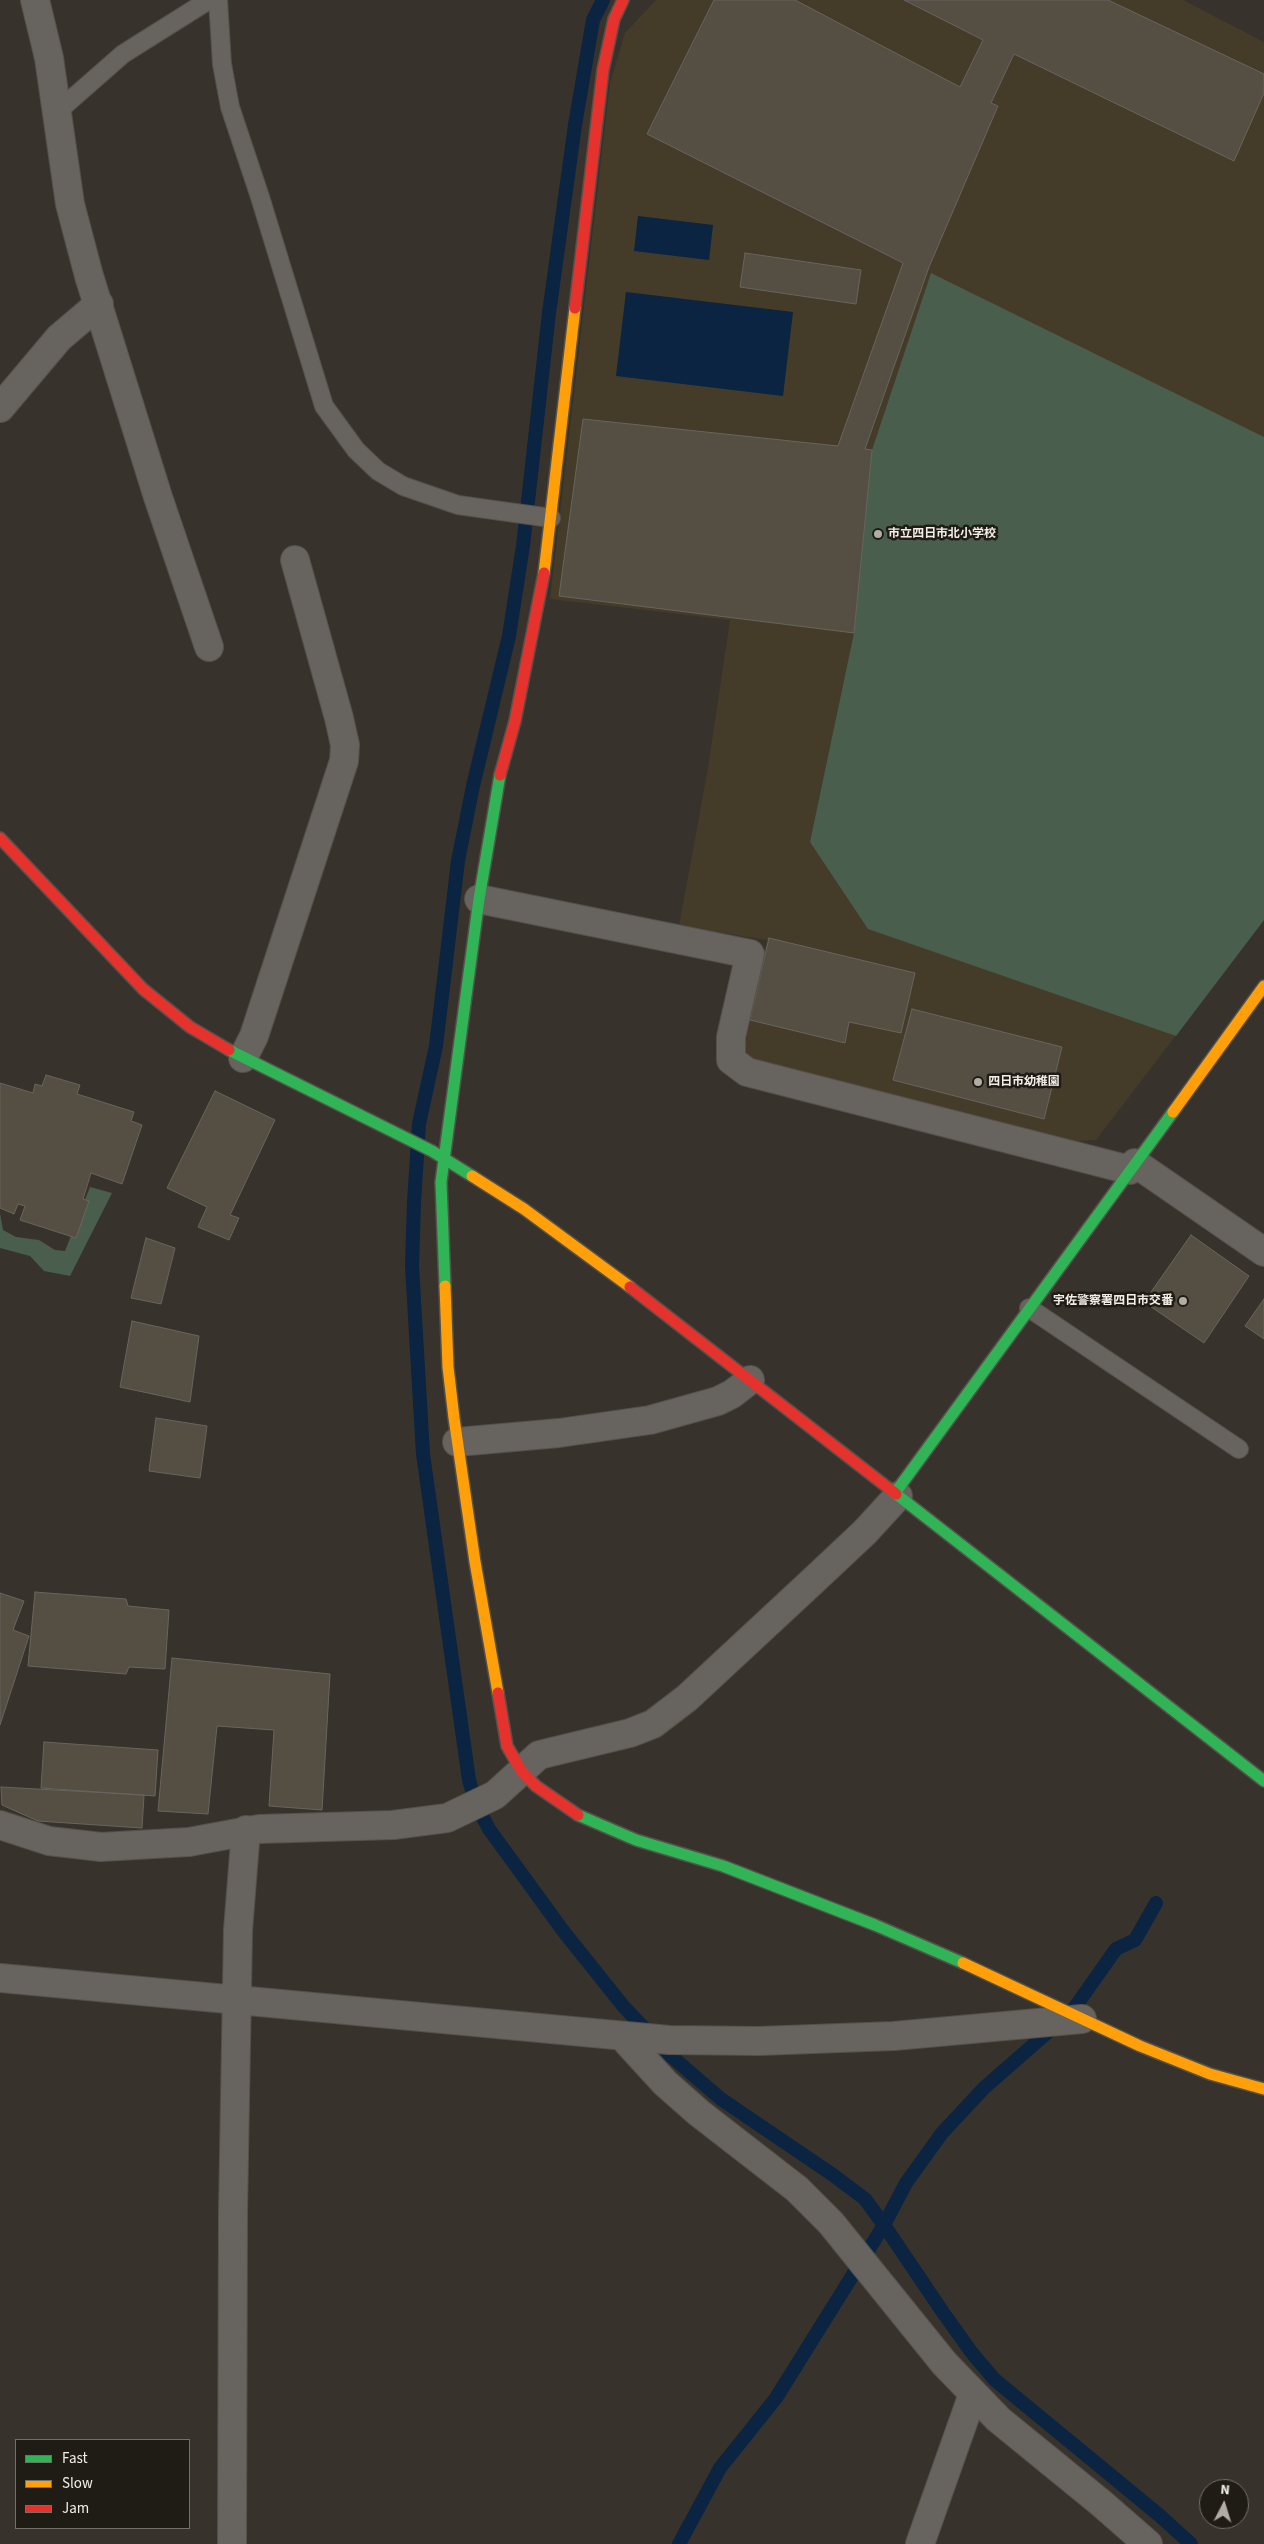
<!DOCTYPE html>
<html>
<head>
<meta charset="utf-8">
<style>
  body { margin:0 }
  #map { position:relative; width:1264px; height:2544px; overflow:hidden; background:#37332c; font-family:"Source Sans 3",sans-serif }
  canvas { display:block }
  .legend { position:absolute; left:15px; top:2439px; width:175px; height:90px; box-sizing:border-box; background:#1f1c16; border:1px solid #737069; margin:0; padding:6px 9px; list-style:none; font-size:15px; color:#f2eee6 }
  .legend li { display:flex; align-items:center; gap:10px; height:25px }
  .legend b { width:25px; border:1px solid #737069 }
  .north { position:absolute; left:1199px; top:2479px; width:50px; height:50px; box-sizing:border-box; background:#1f1c16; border:1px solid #737069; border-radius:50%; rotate:5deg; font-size:14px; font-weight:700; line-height:20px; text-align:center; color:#f2eee6 }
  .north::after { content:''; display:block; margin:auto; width:18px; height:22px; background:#b1ada5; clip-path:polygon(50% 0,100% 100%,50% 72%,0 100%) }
</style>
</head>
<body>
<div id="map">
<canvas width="1264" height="2544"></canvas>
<ul class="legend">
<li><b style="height:6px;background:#30b455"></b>Fast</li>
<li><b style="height:6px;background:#ff9f0a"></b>Slow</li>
<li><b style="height:6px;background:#e5322d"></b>Jam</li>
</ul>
<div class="north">N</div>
</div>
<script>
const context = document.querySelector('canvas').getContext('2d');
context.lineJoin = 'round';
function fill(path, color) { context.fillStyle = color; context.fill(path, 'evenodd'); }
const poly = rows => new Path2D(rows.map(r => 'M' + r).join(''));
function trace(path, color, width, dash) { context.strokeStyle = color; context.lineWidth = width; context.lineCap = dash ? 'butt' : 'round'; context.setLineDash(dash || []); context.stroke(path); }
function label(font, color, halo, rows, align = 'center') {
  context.font = font + ' "Source Sans 3","Noto Sans JP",sans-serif'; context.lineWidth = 5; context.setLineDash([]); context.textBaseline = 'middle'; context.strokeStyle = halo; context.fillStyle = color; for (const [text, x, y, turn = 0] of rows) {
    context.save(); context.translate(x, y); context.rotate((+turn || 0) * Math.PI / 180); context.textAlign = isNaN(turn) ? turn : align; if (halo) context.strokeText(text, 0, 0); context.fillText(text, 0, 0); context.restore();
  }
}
fill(poly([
  [656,0,1183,0,1264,42,1264,920,1096,1140,1066,1142,749,1064,745,1044,767,940,679,926,708,768,730,620,550,599,610,83,625,33]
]), '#443b29');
fill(poly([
  [931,273,1264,437,1264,920,1176,1036,868,929,810,842,854,633,872,450],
  [90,1187,112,1193,70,1276,44,1271,30,1256,0,1248,0,1213,3,1230,16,1237,39,1240,55,1250,65,1251]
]), '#495e4c');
fill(poly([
  [638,216,713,225,709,260,634,251],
  [626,292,793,312,783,396,616,376]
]), '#0a2442');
trace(poly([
  [603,0,593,20,575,125,549,313,523,546,509,636,473,786,458,861,436,1046,419,1124,414,1202,412,1266,423,1454,469,1780,476,1804,489,1829,564,1932,624,2007,670,2055,721,2099,833,2175,865,2199,884,2225,776,2398,720,2468,679,2544],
  [1156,1903,1135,1940,1116,1949,1073,2010,984,2088,942,2133,906,2183,884,2225,942,2311,972,2353,995,2380,1159,2515,1191,2544]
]), '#0a2442', 14);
const building = poly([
  [714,0,795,0,960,87,983,40,904,0,1108,0,1264,74,1264,93,1234,161,1014,54,991,103,998,106,929,267,865,449,872,450,854,633,559,596,583,419,838,446,903,263,647,134,714,0],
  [745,253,861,270,856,304,740,287,745,253],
  [769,938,915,973,901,1033,849,1022,845,1043,750,1020,769,938],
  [912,1009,1062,1047,1044,1119,893,1080,912,1009],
  [46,1075,80,1085,77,1094,134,1112,131,1121,142,1125,122,1184,91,1173,83,1199,89,1201,76,1238,20,1220,25,1206,18,1204,14,1214,0,1208,0,1083,33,1093,35,1084,42,1086,46,1075],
  [215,1091,275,1120,230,1215,239,1218,229,1240,198,1227,207,1207,167,1188,215,1091],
  [1191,1235,1249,1276,1204,1343,1144,1302,1191,1235],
  [146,1238,175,1248,161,1304,131,1298,146,1238],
  [1264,1299,1264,1339,1245,1326,1264,1299],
  [132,1321,199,1336,190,1402,120,1387,132,1321],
  [156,1418,207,1426,200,1478,149,1471,156,1418],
  [35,1592,126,1599,128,1606,169,1610,165,1669,129,1667,126,1674,28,1666,35,1592],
  [0,1593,24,1601,13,1630,29,1636,0,1725,0,1593],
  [172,1658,330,1674,322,1810,269,1806,274,1730,217,1726,208,1814,158,1811,172,1658],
  [44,1742,158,1750,155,1796,41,1788,44,1742],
  [1,1787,144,1795,142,1828,38,1821,2,1805,1,1787]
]);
fill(building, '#544f42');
trace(building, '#68655f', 1);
const lane = poly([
  [218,0,222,64,230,107,260,197,324,406,356,450,378,471,403,486,458,505,551,518],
  [57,112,123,54,209,0],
  [1029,1308,1239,1449]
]);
const street = poly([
  [35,0,49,58,70,204,89,276,158,497,209,647],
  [0,408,59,338,99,304],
  [479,899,750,954,731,1037,731,1060,747,1072,1130,1170],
  [243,1058,254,1036,344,761,345,745,339,718,295,560],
  [1135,1163,1264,1252],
  [457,1442,559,1433,650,1420,718,1401,732,1394,750,1380],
  [0,1825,49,1841,101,1847,189,1842,259,1829,393,1825,447,1818,495,1795,539,1755,630,1733,653,1724,687,1698,815,1579,865,1532,898,1496],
  [0,1978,669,2040,759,2041,894,2036,1082,2019],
  [622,2036,665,2083,699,2113,797,2189,831,2223,944,2363,998,2419,1101,2503,1148,2544],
  [232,2544,233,2212,238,1930,246,1830],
  [920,2544,973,2394]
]);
const fast = poly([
  [229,1050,432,1151,472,1176],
  [445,1286,441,1182,479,899,500,775],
  [895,1493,1173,1112],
  [896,1494,1264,1781],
  [578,1815,636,1840,723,1866,875,1925,963,1963]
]);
const slow = poly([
  [544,573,575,308],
  [1173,1112,1264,986],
  [472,1176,524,1209,630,1287],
  [445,1286,448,1367,454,1418,475,1562,498,1693],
  [963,1963,1140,2046,1210,2074,1264,2089]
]);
const jam = poly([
  [575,308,603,70,614,19,623,0],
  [500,775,515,721,544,573],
  [0,838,143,989,190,1027,229,1050],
  [630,1287,896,1494],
  [498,1693,507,1746,522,1772,536,1786,578,1815]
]);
trace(lane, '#54514b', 20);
trace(street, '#54514b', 30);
trace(fast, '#54514b', 14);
trace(slow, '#54514b', 14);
trace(jam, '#54514b', 14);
trace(lane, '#67635e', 18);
trace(street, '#67635e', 28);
trace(fast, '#30b455', 11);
trace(slow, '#ff9f0a', 11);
trace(jam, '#e5322d', 11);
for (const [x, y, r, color] of [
  [878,534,5,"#b1ada5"],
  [978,1082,5,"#b1ada5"],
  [1183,1301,5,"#b1ada5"]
]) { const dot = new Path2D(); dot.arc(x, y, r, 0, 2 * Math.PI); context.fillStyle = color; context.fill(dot); trace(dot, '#1f1c16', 2); }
label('bold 12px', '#f2eee6', '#1f1c16', [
  ["市立四日市北小学校",888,534],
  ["四日市幼稚園",988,1082],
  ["宇佐警察署四日市交番",1173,1301,"right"]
], 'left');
</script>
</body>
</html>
